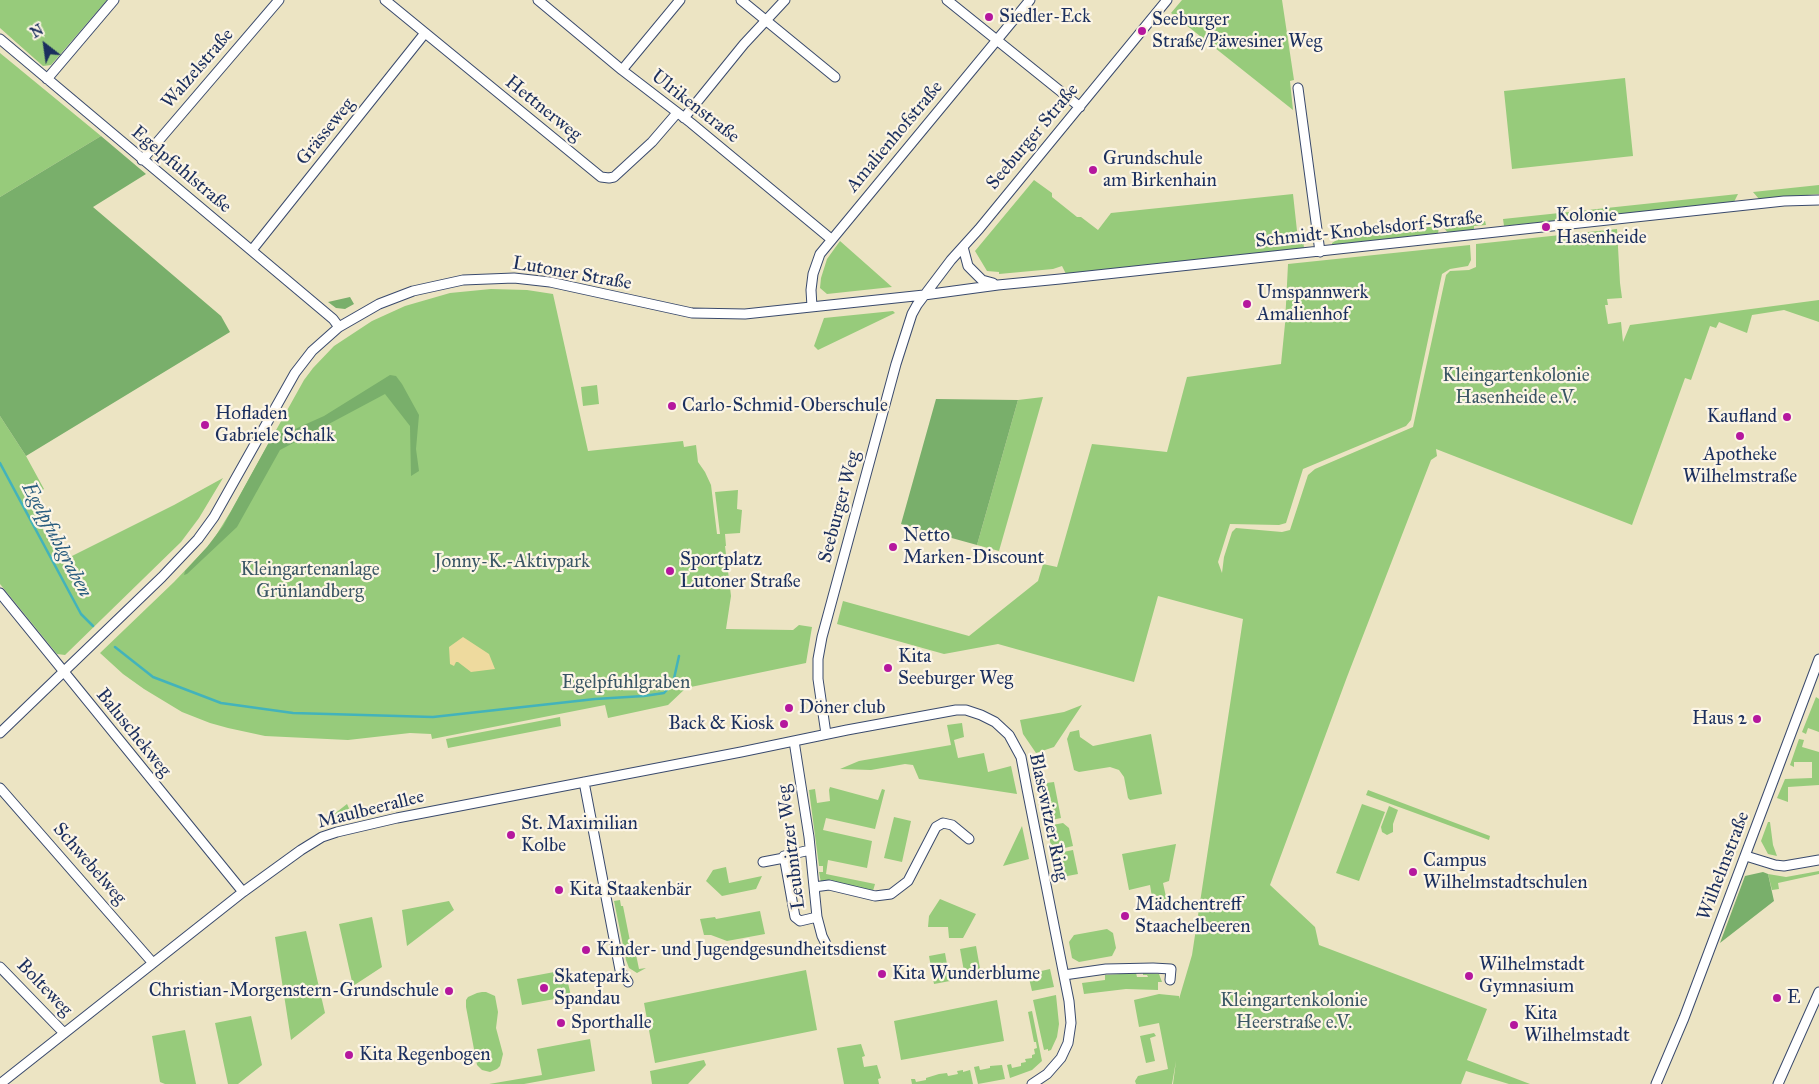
<!DOCTYPE html>
<html>
<head>
<meta charset="utf-8">
<style>
  body { margin:0 }
  #map { position:relative; width:1819px; height:1084px; overflow:hidden; background:#ece4c3; font-family:"IM FELL Great Primer",serif }
  canvas { display:block }
  .north { position:absolute; left:20px; top:20px; width:50px; height:50px; -webkit-text-stroke:4px #fcf5e5; paint-order:stroke; rotate:330deg; font-size:14px; font-weight:700; line-height:20px; text-align:center; color:#1b2f5e }
  .north::after { content:''; display:block; margin:auto; width:18px; height:22px; background:#1b2f5e; clip-path:polygon(50% 0,100% 100%,50% 72%,0 100%) }
</style>
</head>
<body>
<div id="map">
<canvas width="1819" height="1084"></canvas>
<div class="north">N</div>
</div>
<script>
const context = document.querySelector('canvas').getContext('2d');
context.lineJoin = 'round';
function fill(path, color) { context.fillStyle = color; context.fill(path, 'evenodd'); }
const poly = rows => new Path2D(rows.map(r => 'M' + r).join(''));
function trace(path, color, width, dash) { context.strokeStyle = color; context.lineWidth = width; context.lineCap = dash ? 'butt' : 'round'; context.setLineDash(dash || []); context.stroke(path); }
function label(font, color, halo, rows, align = 'center') {
  context.font = font + ' "IM FELL Great Primer",serif'; context.lineWidth = 4.5; context.setLineDash([]); context.textBaseline = 'middle'; context.strokeStyle = halo; context.fillStyle = color; for (const [text, x, y, turn = 0] of rows) {
    context.save(); context.translate(x, y); context.rotate((+turn || 0) * Math.PI / 180); context.textAlign = isNaN(turn) ? turn : align; if (halo) context.strokeText(text, 0, 0); context.fillText(text, 0, 0); context.restore();
  }
}
fill(poly([
  [0,0,107,0,51,65,43,66,0,28],
  [1182,0,1282,0,1294,80,1290,81,1293,110,1171,13],
  [0,53,101,136,0,197],
  [1625,78,1633,156,1512,169,1504,91],
  [1034,180,1052,193,1052,197,1077,217,1081,217,1098,230,1111,213,1293,194,1298,240,1303,240,1304,248,1066,274,1062,266,1053,269,999,274,999,272,987,271,975,251],
  [1819,185,1819,194,1759,199,1753,192],
  [1738,194,1734,202,1504,226,1503,219],
  [1485,221,1486,225,1474,226,1474,230,1448,233,1444,228,1444,225],
  [1439,226,1438,234,1332,245,1332,243,1343,236],
  [1617,229,1620,283,1622,298,1607,299,1608,305,1605,305,1608,324,1621,322,1623,342,1630,325,1819,300,1819,322,1784,310,1752,315,1747,333,1719,322,1716,328,1710,326,1691,380,1685,378,1632,525,1436,449,1437,456,1431,460,1347,677,1270,885,1315,927,1319,945,1487,1009,1467,1060,1530,1084,1509,1084,1466,1071,1461,1084,1173,1084,1176,1061,1172,1084,1136,1084,1135,1081,1138,1076,1168,1069,1159,1023,1139,1027,1134,1000,1159,994,1179,996,1179,999,1192,955,1243,619,1158,596,1134,682,998,644,944,654,837,624,843,601,969,636,1038,581,1043,564,1057,567,1092,444,1167,452,1187,377,1281,364,1285,324,1288,264,1470,245,1471,260,1468,266,1450,269,1442,274,1411,420,1406,426,1303,469,1286,523,1279,525,1230,524,1218,562,1222,573,1224,557,1232,532,1236,528,1282,532,1290,530,1308,475,1315,469,1413,427,1446,275,1450,271,1469,270,1476,267,1476,244],
  [840,241,892,287,827,294,820,288,821,278,827,259],
  [491,289,527,290,553,294,588,451,683,441,684,447,696,445,698,462,705,472,711,485,717,534,720,534,715,492,738,490,737,509,742,510,740,533,725,534,726,546,725,546,731,596,726,629,793,630,799,625,812,627,806,663,686,688,668,705,608,718,605,705,432,739,431,734,410,733,348,740,265,736,228,728,210,723,182,712,144,689,123,674,100,653,174,582,212,542,231,511,304,380,313,368,334,346,372,321,405,306,450,293],
  [893,311,895,313,818,350,814,346,824,318],
  [597,385,599,404,583,406,581,387],
  [1043,397,999,551,977,545,1018,400],
  [0,416,26,456,44,489,27,499,60,562,174,505,223,478,199,518,181,542,65,655,57,654,0,584],
  [1816,697,1819,699,1819,732,1808,728,1806,734,1802,732],
  [1082,705,1054,747,1036,753,1023,734,1020,720,1064,712],
  [560,717,561,726,448,748,446,739],
  [962,723,964,737,954,740,958,758,984,753,988,772,1011,766,1017,794,919,779,913,765,905,764,871,770,840,769,859,761,951,745,947,725],
  [1079,730,1080,737,1093,746,1151,734,1162,794,1130,800,1128,798,1124,777,1119,770,1110,767,1079,772,1074,770,1067,739,1070,732],
  [1799,739,1804,740,1802,747,1819,752,1819,785,1788,787,1788,802,1777,798,1785,779,1812,778,1812,762,1794,762,1794,767,1790,765],
  [1054,782,1061,818,1046,821,1039,784],
  [830,787,878,800,882,789,885,790,875,829,826,818,823,830,872,841,867,868,828,860,826,874,875,884,873,891,821,883,819,872,823,872,823,866,819,866,809,790,815,789,817,803,830,801,829,790],
  [1368,790,1490,836,1489,840,1366,795],
  [347,804,353,817,322,827,320,825],
  [1362,804,1385,812,1359,881,1336,873],
  [1389,806,1398,810,1393,824,1393,832,1387,835,1382,832,1381,827],
  [894,817,911,821,902,862,884,858],
  [1768,822,1770,822,1773,845,1777,856,1768,854,1761,841],
  [1063,823,1069,828,1073,846,1052,851,1047,826],
  [1022,826,1029,859,1003,866],
  [1176,844,1169,881,1163,883,1168,906,1154,909,1150,885,1129,890,1122,854],
  [1073,850,1078,874,1057,878,1053,854],
  [726,867,729,883,762,876,756,889,722,896,706,881,713,870],
  [1819,871,1819,874,1778,883,1779,889,1772,890,1768,874,1786,877],
  [940,899,976,914,963,938,949,938,948,927,928,927,929,916],
  [620,900,621,906,623,906,630,941,633,940,639,969,646,968,637,973,629,968,626,960,614,901],
  [449,901,454,910,407,946,402,910],
  [760,911,765,934,727,941,711,935,704,935,700,919,715,917,716,919],
  [372,917,382,967,353,986,339,924],
  [1107,929,1113,933,1116,948,1112,956,1079,962,1072,958,1069,942,1074,935],
  [306,931,325,1013,291,1040,275,937],
  [976,946,981,974,965,977,960,949],
  [945,953,950,981,934,984,929,956],
  [1050,969,1054,987,1032,991,1028,974],
  [565,970,571,996,522,1005,517,979],
  [806,970,817,1030,655,1063,644,1003],
  [1136,973,1137,977,1148,977,1147,975,1143,975,1143,973,1159,974,1162,982,1158,982,1158,990,1126,989,1084,994,1082,983,1105,980,1105,975],
  [482,992,486,992,495,996,498,1012,496,1028,503,1054,500,1066,497,1069,490,1072,482,1070,477,1065,466,1007,466,1000,468,997,477,993],
  [1056,995,1059,1024,1057,1037,1051,1050,1048,1051,1048,1049,1044,1050,1033,1000],
  [997,1000,1004,1041,901,1060,894,1021],
  [1032,1011,1042,1061,1032,1070,1010,1078,1007,1065,1011,1064,1012,1068,1021,1066,1021,1063,1026,1062,1025,1059,1032,1058,1032,1055,1035,1054,1034,1049,1037,1048,1036,1042,1034,1042,1028,1012],
  [251,1016,262,1065,238,1084,228,1084,215,1023],
  [185,1030,196,1084,165,1084,160,1082,152,1036],
  [1154,1033,1156,1036,1150,1038,1155,1061,1146,1063,1140,1036],
  [590,1039,595,1071,524,1084,489,1084,542,1075,537,1049],
  [861,1044,865,1056,862,1057,864,1067,877,1065,881,1078,878,1079,879,1084,844,1084,837,1048],
  [704,1060,706,1065,688,1084,652,1084,650,1071],
  [1002,1065,1005,1079,978,1084,974,1067,979,1066,980,1070,990,1068,990,1066],
  [963,1070,963,1072,970,1070,973,1084,912,1084,911,1079,915,1079,916,1082,926,1080,926,1078,939,1074,947,1073,948,1076,958,1074,957,1071]
]), '#97cb7b');
fill(poly([
  [101,136,146,174,93,207,221,316,230,332,26,456,0,416,0,197],
  [350,297,354,304,345,309,336,308,328,302],
  [390,375,396,376,402,384,419,415,416,449,419,471,411,476,410,426,385,394,280,450,237,527,187,574,184,575,185,571,207,547,223,526,274,433,286,433,324,416],
  [936,399,1018,400,977,545,901,524],
  [1763,872,1768,874,1774,901,1720,943,1745,876]
]), '#79af6b');
fill(poly([
  [463,637,489,654,495,669,471,672,458,662,456,662,454,666,450,664,449,647]
]), '#eeda9e');
trace(poly([
  [0,463,81,614,93,626],
  [115,647,153,677,221,703,293,713,433,717,595,699,644,696,664,693,673,683,679,656]
]), '#43b3bb', 2.5);
const minor = poly([
  [385,0,601,177,609,178,614,177,652,142,677,113],
  [538,0,622,70,691,123,831,239],
  [741,0,835,77],
  [947,0,1080,107],
  [0,39,333,319,339,327],
  [622,70,680,0],
  [47,79,114,0],
  [1298,88,1320,252],
  [684,118,744,44,785,0],
  [142,160,279,0],
  [963,247,968,266,982,280,993,283],
  [252,250,425,33],
  [812,307,811,290,813,274,820,254,1030,0],
  [0,593,243,892],
  [0,733,162,577,198,539,214,517,295,373,312,351,339,327,379,304,413,291,463,280,514,278,550,282,692,313,745,314,924,295,998,285,1060,279,1784,201,1819,200],
  [826,734,818,679,818,659,822,637,896,364,912,314,917,305,951,260,979,229,1167,0],
  [794,741,809,837,817,917,822,936,828,948],
  [584,782,620,970,628,982],
  [0,788,152,962],
  [810,850,784,856,795,917,800,921,817,917],
  [1746,856,1775,865,1784,866,1819,860],
  [763,862,784,858],
  [814,887,829,885,875,896,891,894,908,881,936,827,943,823,952,825,969,839],
  [0,967,64,1033],
  [1064,975,1106,969,1153,968,1171,969,1170,980],
  [0,1084,243,892,301,850,322,837,337,832,397,818,741,752,847,730,956,710,966,710,981,715,995,722,1009,735,1021,757,1027,789,1069,1001,1071,1023,1068,1043,1061,1058,1047,1074,1032,1084],
  [1656,1084,1684,1018,1819,659],
  [1778,1084,1819,992]
]);
trace(minor, '#3a4a6d', 11);
trace(minor, '#fff', 9);
for (const [x, y, r, color] of [
  [989,17,5,"#b5179e"],
  [1142,31,5,"#b5179e"],
  [1093,170,5,"#b5179e"],
  [1546,227,5,"#b5179e"],
  [1247,304,5,"#b5179e"],
  [672,406,5,"#b5179e"],
  [1787,417,5,"#b5179e"],
  [205,425,5,"#b5179e"],
  [1740,436,5,"#b5179e"],
  [893,547,5,"#b5179e"],
  [670,571,5,"#b5179e"],
  [888,668,5,"#b5179e"],
  [789,708,5,"#b5179e"],
  [1757,719,5,"#b5179e"],
  [784,724,5,"#b5179e"],
  [511,835,5,"#b5179e"],
  [1413,872,5,"#b5179e"],
  [559,890,5,"#b5179e"],
  [1125,916,5,"#b5179e"],
  [586,950,5,"#b5179e"],
  [882,974,5,"#b5179e"],
  [1469,976,5,"#b5179e"],
  [544,988,5,"#b5179e"],
  [449,991,5,"#b5179e"],
  [1777,998,5,"#b5179e"],
  [561,1023,5,"#b5179e"],
  [1514,1025,5,"#b5179e"],
  [349,1055,5,"#b5179e"]
]) { const dot = new Path2D(); dot.arc(x, y, r, 0, 2 * Math.PI); context.fillStyle = color; context.fill(dot); trace(dot, '#fcf5e5', 2); }
label('19px', '#1b2f5e', '#fcf5e5', [
  ["Siedler-Eck",999,17],
  ["Seeburger",1152,20],
  ["Straße/Päwesiner Weg",1152,42],
  ["Grundschule",1103,159],
  ["am Birkenhain",1103,181],
  ["Kolonie",1556,216],
  ["Hasenheide",1556,238],
  ["Umspannwerk",1257,293],
  ["Amalienhof",1257,315],
  ["Carlo-Schmid-Oberschule",682,406],
  ["Hofladen",215,414],
  ["Gabriele Schalk",215,436],
  ["Kaufland",1777,417,"right"],
  ["Apotheke",1740,455,"center"],
  ["Wilhelmstraße",1740,477,"center"],
  ["Netto",903,536],
  ["Marken-Discount",903,558],
  ["Sportplatz",680,560],
  ["Lutoner Straße",680,582],
  ["Kita",898,657],
  ["Seeburger Weg",898,679],
  ["Döner club",799,708],
  ["Haus 2",1747,719,"right"],
  ["Back & Kiosk",774,724,"right"],
  ["St. Maximilian",521,824],
  ["Kolbe",521,846],
  ["Campus",1423,861],
  ["Wilhelmstadtschulen",1423,883],
  ["Kita Staakenbär",569,890],
  ["Mädchentreff",1135,905],
  ["Staachelbeeren",1135,927],
  ["Kinder- und Jugendgesundheitsdienst",596,950],
  ["Wilhelmstadt",1479,965],
  ["Gymnasium",1479,987],
  ["Kita Wunderblume",892,974],
  ["Skatepark",554,977],
  ["Spandau",554,999],
  ["Christian-Morgenstern-Grundschule",439,991,"right"],
  ["E",1787,998],
  ["Kita",1524,1014],
  ["Wilhelmstadt",1524,1036],
  ["Sporthalle",571,1023],
  ["Kita Regenbogen",359,1055]
], 'left');
label('19px', '#1b2f5e', '#fcf5e5', [
  ["Walzelstraße",198,69,-49],
  ["Ulrikenstraße",695,107,38],
  ["Hettnerweg",543,109,39],
  ["Grässeweg",326,132,-51],
  ["Amalienhofstraße",895,137,-50],
  ["Seeburger Straße",1033,137,-50],
  ["Egelpfuhlstraße",181,170,40],
  ["Schmidt-Knobelsdorf-Straße",1369,230,-6],
  ["Lutoner Straße",572,274,10],
  ["Seeburger Weg",840,507,-75],
  ["Baluschekweg",133,733,51],
  ["Maulbeerallee",371,810,-14],
  ["Blasewitzer Ring",1048,817,78],
  ["Leubnitzer Weg",792,847,-97],
  ["Schwebelweg",89,864,49],
  ["Wilhelmstraße",1724,866,-69],
  ["Bolteweg",44,988,46]
]);
label('19px', '#3a5665', '#fcf5e5', [
  ["Kleingartenkolonie",1516,376],
  ["Hasenheide e.V.",1516,398],
  ["Jonny-K.-Aktivpark",512,562],
  ["Kleingartenanlage",310,570],
  ["Grünlandberg",310,592],
  ["Egelpfuhlgraben",626,683],
  ["Kleingartenkolonie",1294,1001],
  ["Heerstraße e.V.",1294,1023]
]);
label('italic 20px', '#295d7f', '#fcf5e5', [
  ["Egelpfuhlgraben",56,540,62]
]);
</script>
</body>
</html>
